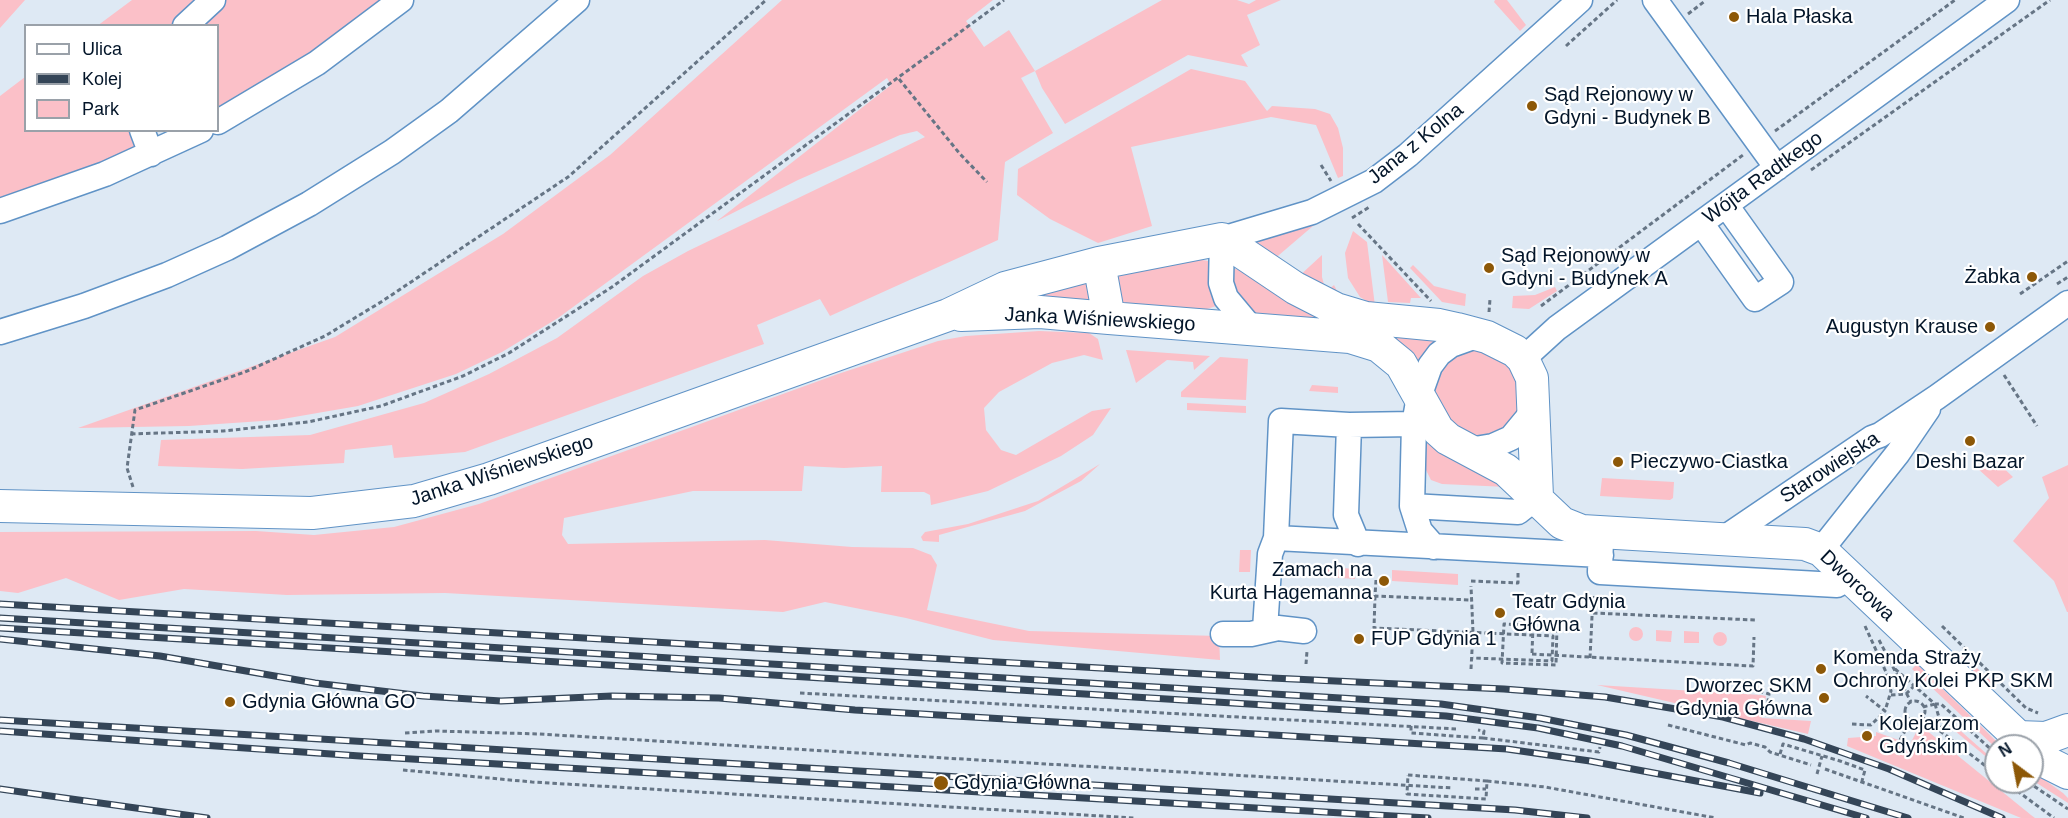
<!DOCTYPE html>
<html>
<head>
<meta charset="utf-8">
<style>
  body { margin:0 }
  #map { position:relative; width:2068px; height:818px; overflow:hidden; background:#dee9f4; font-family:Arial,sans-serif }
  canvas { display:block }
  .legend { position:absolute; left:24px; top:24px; width:195px; height:108px; box-sizing:border-box; background:#fff; border:2px solid #9aa1a9; margin:0; padding:8px 10px; list-style:none; font-size:18px; color:#031529 }
  .legend li { display:flex; align-items:center; gap:12px; height:30px }
  .legend b { width:30px; border:2px solid #9aa1a9 }
  .north { position:absolute; left:1984px; top:734px; width:60px; height:60px; box-sizing:border-box; background:#fff; border:2px solid #9aa1a9; border-radius:50%; rotate:328deg; font-size:16px; font-weight:700; line-height:24px; text-align:center; color:#031529 }
  .north::after { content:''; display:block; margin:auto; width:21px; height:27px; background:#8d5807; clip-path:polygon(50% 0,100% 100%,50% 72%,0 100%) }
</style>
</head>
<body>
<div id="map">
<canvas width="2068" height="818"></canvas>
<ul class="legend">
<li><b style="height:8px;background:#fff"></b>Ulica</li>
<li><b style="height:8px;background:#344557"></b>Kolej</li>
<li><b style="height:16px;background:#fbc0c8"></b>Park</li>
</ul>
<div class="north">N</div>
</div>
<script>
const context = document.querySelector('canvas').getContext('2d');
context.lineJoin = 'round';
function fill(path, color) { context.fillStyle = color; context.fill(path, 'evenodd'); }
const poly = rows => new Path2D(rows.map(r => 'M' + r).join(''));
function trace(path, color, width, dash) { context.strokeStyle = color; context.lineWidth = width; context.lineCap = dash ? 'butt' : 'round'; context.setLineDash(dash || []); context.stroke(path); }
function label(font, color, halo, rows, align = 'center') {
  context.font = font + ' Arial,sans-serif'; context.lineWidth = 4.5; context.setLineDash([]); context.textBaseline = 'middle'; context.strokeStyle = halo; context.fillStyle = color; for (const [text, x, y, turn = 0] of rows) {
    context.save(); context.translate(x, y); context.rotate((+turn || 0) * Math.PI / 180); context.textAlign = isNaN(turn) ? turn : align; if (halo) context.strokeText(text, 0, 0); context.fillText(text, 0, 0); context.restore();
  }
}
fill(poly([
  [0,0,25,0,0,28],
  [132,0,197,0,171,25,97,26],
  [223,0,388,0,337,39,218,113,218,26,195,26],
  [782,0,993,0,966,21,984,47,1009,30,1035,71,1162,0,1237,0,1249,4,1256,0,1281,0,1247,15,1260,45,1241,55,1248,67,1188,55,1065,124,1042,88,1035,71,1021,78,1053,133,1005,162,998,240,830,316,820,299,757,325,764,344,465,452,394,458,392,445,345,450,344,463,242,469,158,466,161,440,310,435,424,403,489,374,557,338,643,276,688,251,925,137,917,131,900,135,798,180,717,221,891,85,887,78,558,318,502,352,456,374,358,406,277,420,189,426,78,428,335,337,503,234,610,155],
  [1495,0,1507,0,1526,25,1520,31,1494,2],
  [1191,69,1245,81,1267,111,1272,106,1315,109,1330,114,1338,128,1343,148,1343,176,1338,178,1316,125,1271,117,1131,147,1152,226,1098,243,1050,219,1017,195,1018,169],
  [25,77,26,130,131,131,137,149,0,203,0,96],
  [1320,220,1272,261,1251,241],
  [1353,231,1367,242,1375,306,1360,297,1348,278,1345,253],
  [1322,255,1322,277,1326,292,1334,285,1342,301,1297,278],
  [1382,255,1421,298,1411,298,1410,303,1388,302],
  [1192,258,1213,262,1216,306,1204,310,1120,311,1112,276],
  [1413,265,1434,286,1466,294,1465,306,1442,302,1410,268],
  [1233,268,1249,274,1342,321,1256,318,1232,288],
  [1083,280,1089,287,1091,302,975,308],
  [1555,287,1557,291,1529,309,1512,308,1513,296,1535,295],
  [1387,329,1445,335,1418,366,1394,343],
  [1039,331,1089,333,1098,339,1103,360,1084,355,1052,363,999,392,984,408,986,430,1001,450,1016,455,1092,411,1111,408,1093,435,1061,456,988,491,931,505,930,495,924,492,881,492,882,466,844,468,804,466,802,491,693,491,564,518,562,535,568,544,765,540,852,547,913,548,931,555,937,565,927,610,1029,631,1219,636,1220,660,993,640,906,618,825,602,783,612,445,593,287,595,184,589,119,600,66,578,18,593,0,591,0,532,256,531,314,535,394,527,479,504,838,374,938,341,966,336],
  [1479,348,1508,358,1525,395,1520,415,1497,435,1476,438,1457,431,1436,397,1436,386,1444,367,1451,360,1469,350],
  [1126,350,1210,356,1194,370,1193,362,1167,360,1136,383],
  [1220,357,1248,359,1246,400,1181,397,1181,392],
  [1312,385,1338,387,1338,393,1309,391],
  [1187,403,1246,406,1246,413,1187,410],
  [1423,433,1507,487,1442,484,1431,480,1424,466],
  [1991,456,2013,477,1998,487,1977,468],
  [1100,464,1081,481,1025,511,939,535,939,542,923,541,921,537,925,532,968,524,1038,501],
  [2068,465,2068,612,2067,612,2054,581,2013,541,2049,498,2042,477],
  [1602,478,1674,482,1673,498,1670,500,1600,496],
  [1240,550,1251,550,1250,572,1239,572],
  [1304,565,1355,569,1355,579,1286,574,1295,567],
  [1392,570,1458,574,1458,585,1392,581],
  '1629 634a7 7 0 1 1 14 0a7 7 0 1 1-14 0Z',
  [1656,630,1672,631,1671,642,1656,641],
  [1684,631,1699,632,1699,643,1684,643],
  '1713 639a7 7 0 1 1 14 0a7 7 0 1 1-14 0Z',
  [1960,652,1994,684,1991,688,1958,658],
  [1917,664,1986,731,2001,746,1996,746,1996,748,1912,669],
  [1597,685,1761,695,1766,696,1762,718,1811,721,1808,734],
  [1946,718,1996,762,1996,765,1949,726,1943,719],
  [1920,725,2031,815,2035,818,2021,818,1847,746,1848,738,1876,736,1876,732,1910,744],
  [2032,771,2063,793,2068,798,2068,803,2032,780]
]), '#fbc0c8');
const minor = poly([
  [1655,0,1777,168],
  [185,26,213,0],
  [218,122,317,63,401,0],
  [142,130,151,154],
  [0,211,105,174,201,130],
  [1701,223,1755,299,1781,282,1726,205],
  [1252,329,1226,298,1221,283,1222,239,1312,212,1374,181,1408,155,1580,0],
  [0,332,84,306,167,275,227,248,309,204,392,152,449,111,577,0],
  [1523,359,1557,328,2007,0],
  [1349,425,1346,515,1358,544],
  [1469,450,1493,446,1511,438,1535,409],
  [1412,506,1518,512,1537,497],
  [1276,538,1601,555],
  [1601,538,1600,572,1837,585,1849,577],
  [1723,539,1872,438,1880,435,1937,397,2068,303],
  [1434,547,1420,531,1412,506,1414,424,1419,397,1430,366,1439,354,1451,345,1479,335],
  [1821,550,1898,453,1928,409],
  [1265,629,1270,554,1276,538,1281,421,1349,425,1414,424],
  [1223,634,1251,634,1278,628,1304,631]
]);
const major = poly([
  [1099,263,1109,318],
  [961,315,1040,312,1109,318,1350,337,1379,346,1401,364,1438,430,1448,439,1506,470,1562,523,1582,531,1805,544,1821,550,2028,746],
  [0,506,312,513,414,501,489,479,948,315,1005,288,1099,263,1222,239,1295,288,1336,309,1366,318,1439,325,1457,329,1487,337,1515,351,1523,359,1532,378,1537,497],
  [2018,737,2046,738,2068,730],
  [2032,750,2044,761,2068,773]
]);
trace(minor, '#6093c6', 27);
trace(major, '#6093c6', 34);
trace(poly([
  [1688,14,1705,1],
  [1566,46,1617,0],
  [899,79,960,154,987,182],
  [1775,131,1955,0],
  [1321,165,1331,181],
  [1811,170,2050,0],
  [1352,218,1371,206],
  [1358,224,1431,301],
  [2057,284,2068,277],
  [2020,294,2068,261],
  [1541,306,1743,155],
  [1489,312,1490,299],
  [2004,375,2037,426],
  [131,434,223,431,308,422,381,406,463,376,509,353,612,287,1004,0],
  [133,487,127,468,135,410,245,372,325,336,381,302,568,177,766,0],
  [1376,580,1375,596,1470,600],
  [1471,581,1518,583,1518,571],
  [1375,596,1374,628,1553,636,1552,661,1473,658],
  [1593,613,1755,620],
  [1551,619,1551,626,1557,626,1556,665,1502,663,1504,624,1551,626],
  [1865,626,1886,672,1891,691,1885,711,1866,696],
  [1942,626,2026,708,2038,713],
  [1879,640,1911,702],
  [1532,653,1533,626],
  [1532,654,1753,666,1754,637],
  [1590,658,1593,596],
  [1306,664,1307,651],
  [1471,669,1473,632,1471,586],
  [1895,669,1935,704,1941,704,1996,754],
  [1870,686,1889,686],
  [1759,691,1769,694,1767,709],
  [800,693,1456,729],
  [1891,695,1906,694,1915,685],
  '1905 711a10 10 0 1 1 20 0a10 10 0 1 1-20 0Z',
  [1935,704,1943,731],
  [1923,707,1935,704],
  [1922,717,1996,774],
  [1852,724,1871,725,1885,711],
  [1668,725,1746,745,1750,743,1765,747,1770,752,1811,765],
  [1411,726,1411,733,1483,738,1484,731,1478,730],
  [405,733,436,731,539,734,1453,788],
  [1483,738,1599,752,1600,747],
  [1900,740,1911,720],
  [1780,754,1783,744,1840,761,1865,770,1862,781],
  [1825,769,1964,818],
  [403,770,532,782,1135,818],
  [1817,774,1822,756],
  [1408,775,1487,781,1486,799,1407,794,1408,775],
  [1487,781,1545,787,1716,818],
  [2005,782,2054,818],
  [2028,782,2068,809],
  [1475,789,1486,789]
]), '#667585', 3, [4.5, 3]);
trace(minor, '#fff', 24);
trace(major, '#fff', 32);
const rail = poly([
  [0,604,1272,678,1504,689,1605,697,1723,717,1804,739,1889,769,2002,818],
  [0,618,1441,704,1540,718,1626,735,1729,763,1908,818],
  [0,628,1446,716,1538,728,1622,746,1866,818],
  [0,639,160,656,315,683,423,696,501,701,612,696,719,698,855,710,1507,749,1590,761,1760,793],
  [0,720,1515,810,1587,818],
  [0,731,360,756,1428,818],
  [0,789,207,818]
]);
trace(rail, '#344557', 7);
trace(rail, '#fff', 4.5, [14]);
for (const [x, y, r, color] of [
  [1734,17,6,"#8d5807"],
  [1532,106,6,"#8d5807"],
  [1489,268,6,"#8d5807"],
  [2032,277,6,"#8d5807"],
  [1990,327,6,"#8d5807"],
  [1970,441,6,"#8d5807"],
  [1618,462,6,"#8d5807"],
  [1384,581,6,"#8d5807"],
  [1500,613,6,"#8d5807"],
  [1359,639,6,"#8d5807"],
  [1821,669,6,"#8d5807"],
  [1824,698,6,"#8d5807"],
  [230,702,6,"#8d5807"],
  [1867,736,6,"#8d5807"],
  [941,783,8,"#8d5807"]
]) { const dot = new Path2D(); dot.arc(x, y, r, 0, 2 * Math.PI); context.fillStyle = color; context.fill(dot); trace(dot, '#fff', 2); }
label('20px', '#031529', '#fff', [
  ["Hala Płaska",1746,17],
  ["Sąd Rejonowy w",1544,95],
  ["Gdyni - Budynek B",1544,118],
  ["Sąd Rejonowy w",1501,256],
  ["Gdyni - Budynek A",1501,279],
  ["Żabka",2020,277,"right"],
  ["Augustyn Krause",1978,327,"right"],
  ["Pieczywo-Ciastka",1630,462],
  ["Deshi Bazar",1970,462,"center"],
  ["Zamach na",1372,570,"right"],
  ["Kurta Hagemanna",1372,593,"right"],
  ["Teatr Gdynia",1512,602],
  ["Główna",1512,625],
  ["FUP Gdynia 1",1371,639],
  ["Komenda Straży",1833,658],
  ["Ochrony Kolei PKP SKM",1833,681],
  ["Dworzec SKM",1812,686,"right"],
  ["Gdynia Główna",1812,709,"right"],
  ["Gdynia Główna GO",242,702],
  ["Kolejarzom",1879,724],
  ["Gdyńskim",1879,747],
  ["Gdynia Główna",954,783]
], 'left');
label('20px', '#031529', '#fff', [
  ["Jana z Kolna",1416,144,-39],
  ["Wójta Radtkego",1763,178,-36],
  ["Janka Wiśniewskiego",1100,320,3],
  ["Starowiejska",1830,468,-33],
  ["Janka Wiśniewskiego",502,471,-18],
  ["Dworcowa",1857,586,43]
]);
</script>
</body>
</html>
